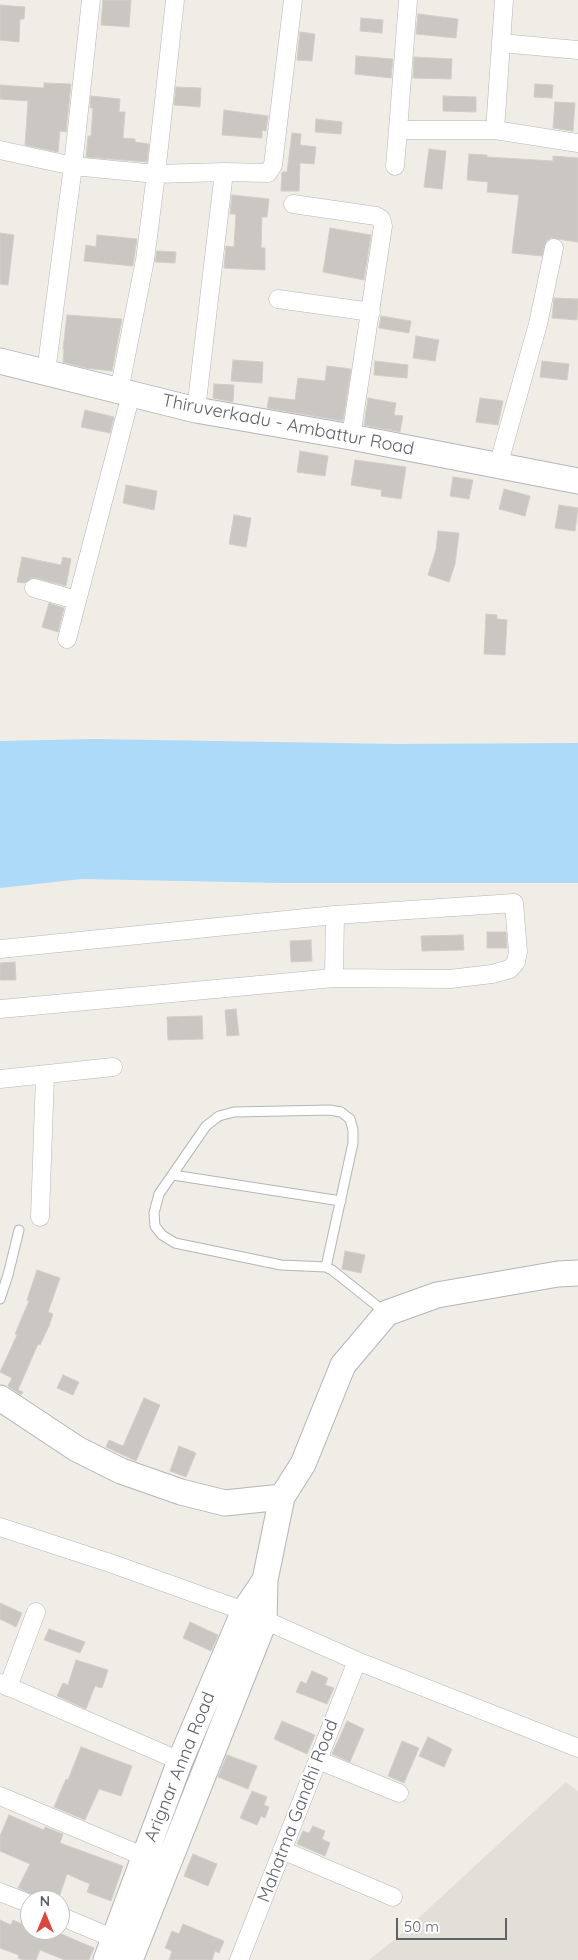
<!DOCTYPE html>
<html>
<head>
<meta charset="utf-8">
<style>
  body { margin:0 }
  #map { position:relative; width:578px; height:1960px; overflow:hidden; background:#efede6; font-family:Quicksand,sans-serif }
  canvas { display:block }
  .north { position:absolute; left:20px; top:1890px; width:50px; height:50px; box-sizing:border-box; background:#fff; border:1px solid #bfc0c1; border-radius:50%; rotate:0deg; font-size:14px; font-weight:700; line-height:20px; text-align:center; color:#5e6165 }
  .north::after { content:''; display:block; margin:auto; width:18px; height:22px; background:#db4640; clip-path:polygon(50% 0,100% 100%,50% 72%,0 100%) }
  .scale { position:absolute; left:396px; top:1918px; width:111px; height:22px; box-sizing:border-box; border:2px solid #5e6165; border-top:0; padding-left:6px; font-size:15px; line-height:18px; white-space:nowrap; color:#5e6165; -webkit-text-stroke:4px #fff; paint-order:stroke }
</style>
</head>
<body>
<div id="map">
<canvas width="578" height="1960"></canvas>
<div class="north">N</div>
<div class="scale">50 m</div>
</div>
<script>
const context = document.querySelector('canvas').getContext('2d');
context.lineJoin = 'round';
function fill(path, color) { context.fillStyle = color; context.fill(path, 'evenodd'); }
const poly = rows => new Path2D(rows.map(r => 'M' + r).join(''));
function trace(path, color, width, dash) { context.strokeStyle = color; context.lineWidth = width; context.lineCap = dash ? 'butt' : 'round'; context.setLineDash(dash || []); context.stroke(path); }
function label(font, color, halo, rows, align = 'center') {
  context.font = font + ' Quicksand,sans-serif'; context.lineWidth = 4; context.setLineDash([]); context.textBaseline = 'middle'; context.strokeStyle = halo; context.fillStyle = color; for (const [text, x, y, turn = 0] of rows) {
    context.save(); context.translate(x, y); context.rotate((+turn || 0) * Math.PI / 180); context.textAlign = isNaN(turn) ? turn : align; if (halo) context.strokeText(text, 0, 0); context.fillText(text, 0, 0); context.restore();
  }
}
fill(poly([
  [566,1782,578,1791,578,1960,369,1960,399,1936]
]), '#e2ded8');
fill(poly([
  [94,739,396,744,578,743,578,883,282,883,82,879,0,888,0,741]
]), '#addaf8');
const building = poly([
  [103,0,131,0,129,27,101,25,103,0],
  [0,5,25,7,24,19,20,19,19,42,0,40,0,5],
  [418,14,458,19,456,38,416,34,418,14],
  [361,18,383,20,382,33,360,31,361,18],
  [300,32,315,34,312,61,297,60,300,32],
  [356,56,393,59,391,78,355,74,356,56],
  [414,57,452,59,451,79,413,78,414,57],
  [44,83,71,84,66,132,60,131,58,152,25,145,28,101,0,99,0,85,44,88,44,83],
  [535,84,553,85,552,98,534,97,535,84],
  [176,87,201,88,200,107,174,105,176,87],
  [91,96,120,99,119,112,125,112,123,138,135,139,135,142,149,144,147,162,86,157,88,136,91,136,93,108,90,108,91,96],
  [443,96,476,97,476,112,443,111,443,96],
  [555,102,575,103,573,131,553,128,555,102],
  [224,110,268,116,266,131,262,130,262,138,222,135,224,110],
  [316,119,342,122,341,134,315,132,316,119],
  [292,133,301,134,300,145,316,147,314,164,300,163,299,191,281,191,282,172,287,172,292,133],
  [429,149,446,151,442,189,424,187,429,149],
  [469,154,487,155,487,157,553,161,553,156,578,158,578,242,551,238,546,241,542,256,512,253,519,195,487,192,488,182,467,180,469,154],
  [232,195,269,199,267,217,262,217,261,248,265,248,265,270,224,268,226,246,234,247,236,214,230,214,232,195],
  [330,228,371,235,364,280,323,272,330,228],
  [0,233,14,235,8,285,0,284,0,233],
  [97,235,137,239,133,266,84,261,86,245,96,247,97,235],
  [157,251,176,252,175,263,155,262,157,251],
  [554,298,578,299,577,320,552,318,554,298],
  [67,315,122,319,112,371,86,368,63,362,64,349,63,349,67,315],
  [381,316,411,321,409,333,379,328,381,316],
  [416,336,439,340,435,361,413,358,416,336],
  [233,360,263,362,262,383,231,381,233,360],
  [375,361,408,365,407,378,374,375,375,361],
  [542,361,569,364,567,380,540,377,542,361],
  [327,366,351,369,343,421,267,408,269,397,295,400,298,378,325,381,327,366],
  [214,384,234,385,233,402,213,398,214,384],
  [368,398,396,403,394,415,403,416,400,432,364,425,368,398],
  [480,398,503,401,498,425,476,422,480,398],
  [85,410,114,417,110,433,81,427,85,410],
  [300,451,328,456,325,476,297,472,300,451],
  [355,460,406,467,401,499,381,496,382,490,351,485,355,460],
  [453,477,473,480,469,499,450,496,453,477],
  [126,485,157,491,154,510,123,503,126,485],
  [504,489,530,496,525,516,499,509,504,489],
  [559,505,578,508,575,531,555,528,559,505],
  [234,515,251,518,246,547,229,544,234,515],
  [438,531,459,533,455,564,449,582,428,575,436,550,438,531],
  [22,557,61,565,63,557,71,559,66,586,36,578,31,578,25,583,17,582,22,557],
  [49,603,64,608,58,632,42,627,49,603],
  [486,614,497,615,497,619,507,620,505,655,484,654,486,614],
  [487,932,506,932,507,948,487,948,487,932],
  [463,935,464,950,422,951,421,936,463,935],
  [311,940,312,961,291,962,290,941,311,940],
  [15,962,16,980,0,980,0,963,15,962],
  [236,1009,239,1035,227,1036,225,1010,236,1009],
  [202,1016,203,1039,168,1040,167,1017,202,1016],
  [345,1251,365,1255,361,1273,342,1269,345,1251],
  [37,1270,60,1278,48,1312,53,1314,49,1326,40,1345,38,1344,18,1390,23,1392,21,1395,8,1386,12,1378,0,1372,17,1335,15,1334,29,1301,27,1300,37,1270],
  [63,1375,79,1382,73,1395,57,1388,63,1375],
  [144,1398,160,1405,136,1461,106,1447,109,1440,123,1446,144,1398],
  [179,1446,196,1453,186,1477,170,1471,179,1446],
  [0,1603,22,1613,16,1627,0,1619,0,1603],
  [190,1622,218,1635,211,1651,183,1638,190,1622],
  [49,1629,85,1642,80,1653,44,1640,49,1629],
  [76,1660,108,1670,102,1688,95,1686,86,1709,57,1696,63,1683,68,1685,76,1660],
  [312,1671,328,1678,325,1685,334,1688,327,1704,296,1692,301,1681,306,1684,312,1671],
  [282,1721,315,1735,307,1754,274,1739,282,1721],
  [347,1721,364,1729,350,1762,332,1754,347,1721],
  [428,1737,452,1749,444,1767,419,1756,428,1737],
  [402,1741,419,1748,404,1783,388,1776,402,1741],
  [81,1747,132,1766,121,1796,99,1789,85,1820,54,1807,66,1779,68,1780,81,1747],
  [227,1755,257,1766,248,1789,218,1777,227,1755],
  [252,1791,267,1797,264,1805,269,1807,265,1818,261,1816,257,1825,240,1818,252,1791],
  [9,1815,44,1830,45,1827,63,1834,60,1843,123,1866,111,1901,87,1892,90,1884,67,1874,58,1900,43,1900,18,1888,30,1864,0,1851,0,1836,9,1815],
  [313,1826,325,1831,322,1839,330,1843,325,1856,297,1844,303,1831,309,1833,313,1826],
  [193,1854,217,1864,208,1886,184,1876,193,1854],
  [0,1920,11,1925,13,1920,27,1926,25,1930,52,1930,94,1948,89,1960,65,1960,40,1950,36,1960,24,1960,18,1958,19,1955,0,1948,0,1920],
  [183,1924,224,1941,219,1953,215,1951,212,1960,169,1960,172,1951,165,1948,172,1931,179,1934,183,1924]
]);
fill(building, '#cac7c3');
trace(building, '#d3cec5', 1);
const lane = poly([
  [330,1110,341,1112,350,1119,353,1130,353,1143,326,1267,281,1265,175,1243,162,1235,155,1226,154,1213,159,1194,206,1126,219,1116,234,1112,330,1110],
  [173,1175,341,1201],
  [326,1267,332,1270,386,1313],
  [0,1299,8,1275,19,1230]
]);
const street = poly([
  [501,43,578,50],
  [398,130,408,0],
  [495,130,578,143],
  [0,150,73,166,156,174,224,172],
  [395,166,398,130,495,130,504,0],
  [293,204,376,216,381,219,383,226,351,437],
  [278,299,371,312],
  [46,372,73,166,91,0],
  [119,391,145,260,156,174,175,0],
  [196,410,224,172,268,173,273,165,293,0],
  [498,466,538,324,554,248],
  [34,588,76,600],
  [67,639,131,394],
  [0,949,335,915,514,903,518,952,516,962,510,969,492,974,450,979,334,978,0,1009],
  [334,978,335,915],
  [0,1079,113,1067],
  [40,1217,45,1075],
  [0,1527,113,1564,244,1611,357,1661,578,1748],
  [0,1683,180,1761],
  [8,1687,36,1612],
  [318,1760,399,1793],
  [0,1796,145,1857],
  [282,1850,393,1897],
  [0,1892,30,1904],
  [60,1916,115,1939],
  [239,1960,357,1661]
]);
const secondary = poly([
  [0,361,196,410,351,437,578,481],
  [0,1398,77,1449,121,1471,181,1492,225,1503,282,1497,303,1464,343,1365,387,1313,437,1295,558,1274,578,1273],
  [106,1960,180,1761,244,1611,265,1580],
  [130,1960,264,1622,265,1580,282,1497]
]);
trace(lane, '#b3b6ba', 11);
trace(street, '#b3b6ba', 19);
trace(secondary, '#b3b5ba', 27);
trace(lane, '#fff', 9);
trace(street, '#fff', 18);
trace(secondary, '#fff', 25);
label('18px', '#5e6165', '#fff', [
  ["Thiruverkadu - Ambattur Road",288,425,11],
  ["Arignar Anna Road",180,1767,-68],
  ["Mahatma Gandhi Road",298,1811,-69]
]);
</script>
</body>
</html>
